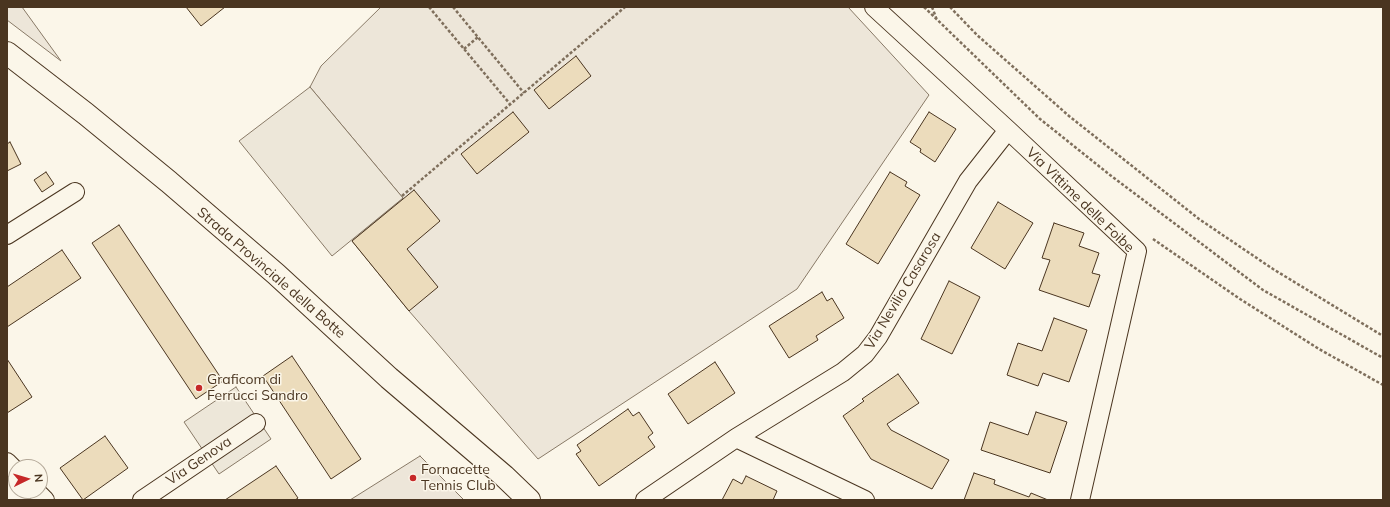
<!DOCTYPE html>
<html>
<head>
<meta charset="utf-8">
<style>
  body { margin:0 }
  #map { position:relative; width:1390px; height:507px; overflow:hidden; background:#fbf6e9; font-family:Mulish,sans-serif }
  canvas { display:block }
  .frame { position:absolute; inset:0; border:8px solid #4a3520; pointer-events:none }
  .north { position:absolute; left:8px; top:459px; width:40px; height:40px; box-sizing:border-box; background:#fbf6e9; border:1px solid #b4a999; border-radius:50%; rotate:85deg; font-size:11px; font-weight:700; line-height:16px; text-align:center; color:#4a3520 }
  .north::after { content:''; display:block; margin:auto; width:14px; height:18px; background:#c62828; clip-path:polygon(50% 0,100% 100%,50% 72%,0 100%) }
</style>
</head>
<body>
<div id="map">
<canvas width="1390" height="507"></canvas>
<div class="frame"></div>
<div class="north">N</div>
</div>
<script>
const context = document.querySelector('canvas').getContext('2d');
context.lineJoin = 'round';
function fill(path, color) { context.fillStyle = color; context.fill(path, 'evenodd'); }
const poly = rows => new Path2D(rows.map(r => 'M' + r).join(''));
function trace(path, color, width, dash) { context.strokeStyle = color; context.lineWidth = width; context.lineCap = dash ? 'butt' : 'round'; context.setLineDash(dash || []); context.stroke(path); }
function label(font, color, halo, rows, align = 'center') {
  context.font = font + ' Mulish,sans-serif'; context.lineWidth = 3; context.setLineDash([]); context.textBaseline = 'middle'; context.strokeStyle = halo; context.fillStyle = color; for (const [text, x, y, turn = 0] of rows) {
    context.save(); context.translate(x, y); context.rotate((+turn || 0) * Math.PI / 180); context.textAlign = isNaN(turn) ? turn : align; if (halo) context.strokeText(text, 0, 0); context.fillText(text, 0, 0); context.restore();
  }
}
const green = poly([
  [7,7,22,7,61,61,7,20,7,7],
  [381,7,848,7,929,95,797,289,538,459,409,311,352,241,403,198,310,87,321,66,381,7],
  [420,456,464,500,350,500,420,456]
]);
fill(green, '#ede6d9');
trace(green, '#887966', 1);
const parking = poly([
  [310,87,403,198,332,256,239,141,310,87],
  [236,387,271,439,219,474,184,422,236,387]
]);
fill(parking, '#ede7d9');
trace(parking, '#887966', 1);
const building = poly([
  [186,7,225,7,201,26,186,7],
  [576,56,591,76,549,109,534,90,576,56],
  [513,112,529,132,477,174,461,154,513,112],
  [929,112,956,129,935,162,920,152,921,149,910,142,929,112],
  [10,142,21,164,7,171,7,144,10,142],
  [46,172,54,184,42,192,34,180,46,172],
  [890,172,907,182,905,186,920,195,878,264,846,244,890,172],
  [414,190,440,221,407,249,438,287,409,311,352,241,414,190],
  [998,202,1033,223,1005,269,971,248,998,202],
  [1054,223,1084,233,1079,246,1099,253,1092,273,1100,275,1089,307,1039,290,1050,260,1042,258,1054,223],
  [119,225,223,381,196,399,92,243,119,225],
  [62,250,81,278,7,327,7,287,62,250],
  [949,281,980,297,952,354,921,339,949,281],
  [822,292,827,301,832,298,844,318,816,336,818,340,789,358,769,326,822,292],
  [1054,318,1087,330,1069,382,1043,373,1038,386,1007,375,1018,343,1042,351,1054,318],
  [292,356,361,459,331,479,263,376,292,356],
  [7,359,32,397,7,413,7,359],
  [715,362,735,393,688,424,668,394,715,362],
  [898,374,919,403,887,424,891,430,949,460,932,489,871,459,843,416,864,401,862,399,898,374],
  [628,409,633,416,639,412,653,433,648,437,655,447,599,486,576,454,581,451,577,445,628,409],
  [1036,412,1067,422,1050,473,981,450,990,422,1028,435,1036,412],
  [105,436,128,468,83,500,60,468,105,436],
  [276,466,298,498,295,500,225,500,276,466],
  [974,473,995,480,994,484,1029,497,1031,493,1048,500,964,500,974,473],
  [746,476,777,491,773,500,722,500,733,479,742,484,746,476]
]);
fill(building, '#ecdcbc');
trace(building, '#4a3520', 1);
const street = poly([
  [874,7,1008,130,1137,251,1080,500],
  [7,235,75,192],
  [736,438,865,500],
  [7,462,16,471],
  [36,491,45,500],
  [142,500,256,423],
  [645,500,736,438,843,372,865,354,878,337,968,181,1008,130]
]);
const primary = poly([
  [7,53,86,114,169,182,276,274,389,378,504,476,529,500]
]);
trace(street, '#4a3520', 20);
trace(primary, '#4a3520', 24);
trace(poly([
  [429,7,510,104],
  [453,7,524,93],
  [924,7,1040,119,1110,175,1263,290,1383,358],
  [932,7,937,20],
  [950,7,977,35,1069,116,1199,219,1273,269,1383,336],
  [464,49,478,37],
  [402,196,625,7],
  [1153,239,1240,299,1319,349,1383,385]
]), '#7f6f5c', 2.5, [3, 2]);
trace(street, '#fbf6e9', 18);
trace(primary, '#fbf6e9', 22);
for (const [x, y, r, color] of [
  [199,388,4,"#c62828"],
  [413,478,4,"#c62828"]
]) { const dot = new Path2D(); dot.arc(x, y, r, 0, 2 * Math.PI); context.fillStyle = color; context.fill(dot); trace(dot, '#fbf6e9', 1.5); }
label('14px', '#4a3520', '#fbf6e9', [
  ["Via Vittime delle Foibe",1080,200,44],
  ["Strada Provinciale della Botte",271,273,41],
  ["Via Nevilio Casarosa",903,291,-59],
  ["Via Genova",199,461,-34]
]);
label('14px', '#4a3520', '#fbf6e9', [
  ["Graficom di",207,380],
  ["Ferrucci Sandro",207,396],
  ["Fornacette",421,470],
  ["Tennis Club",421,486]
], 'left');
</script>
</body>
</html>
